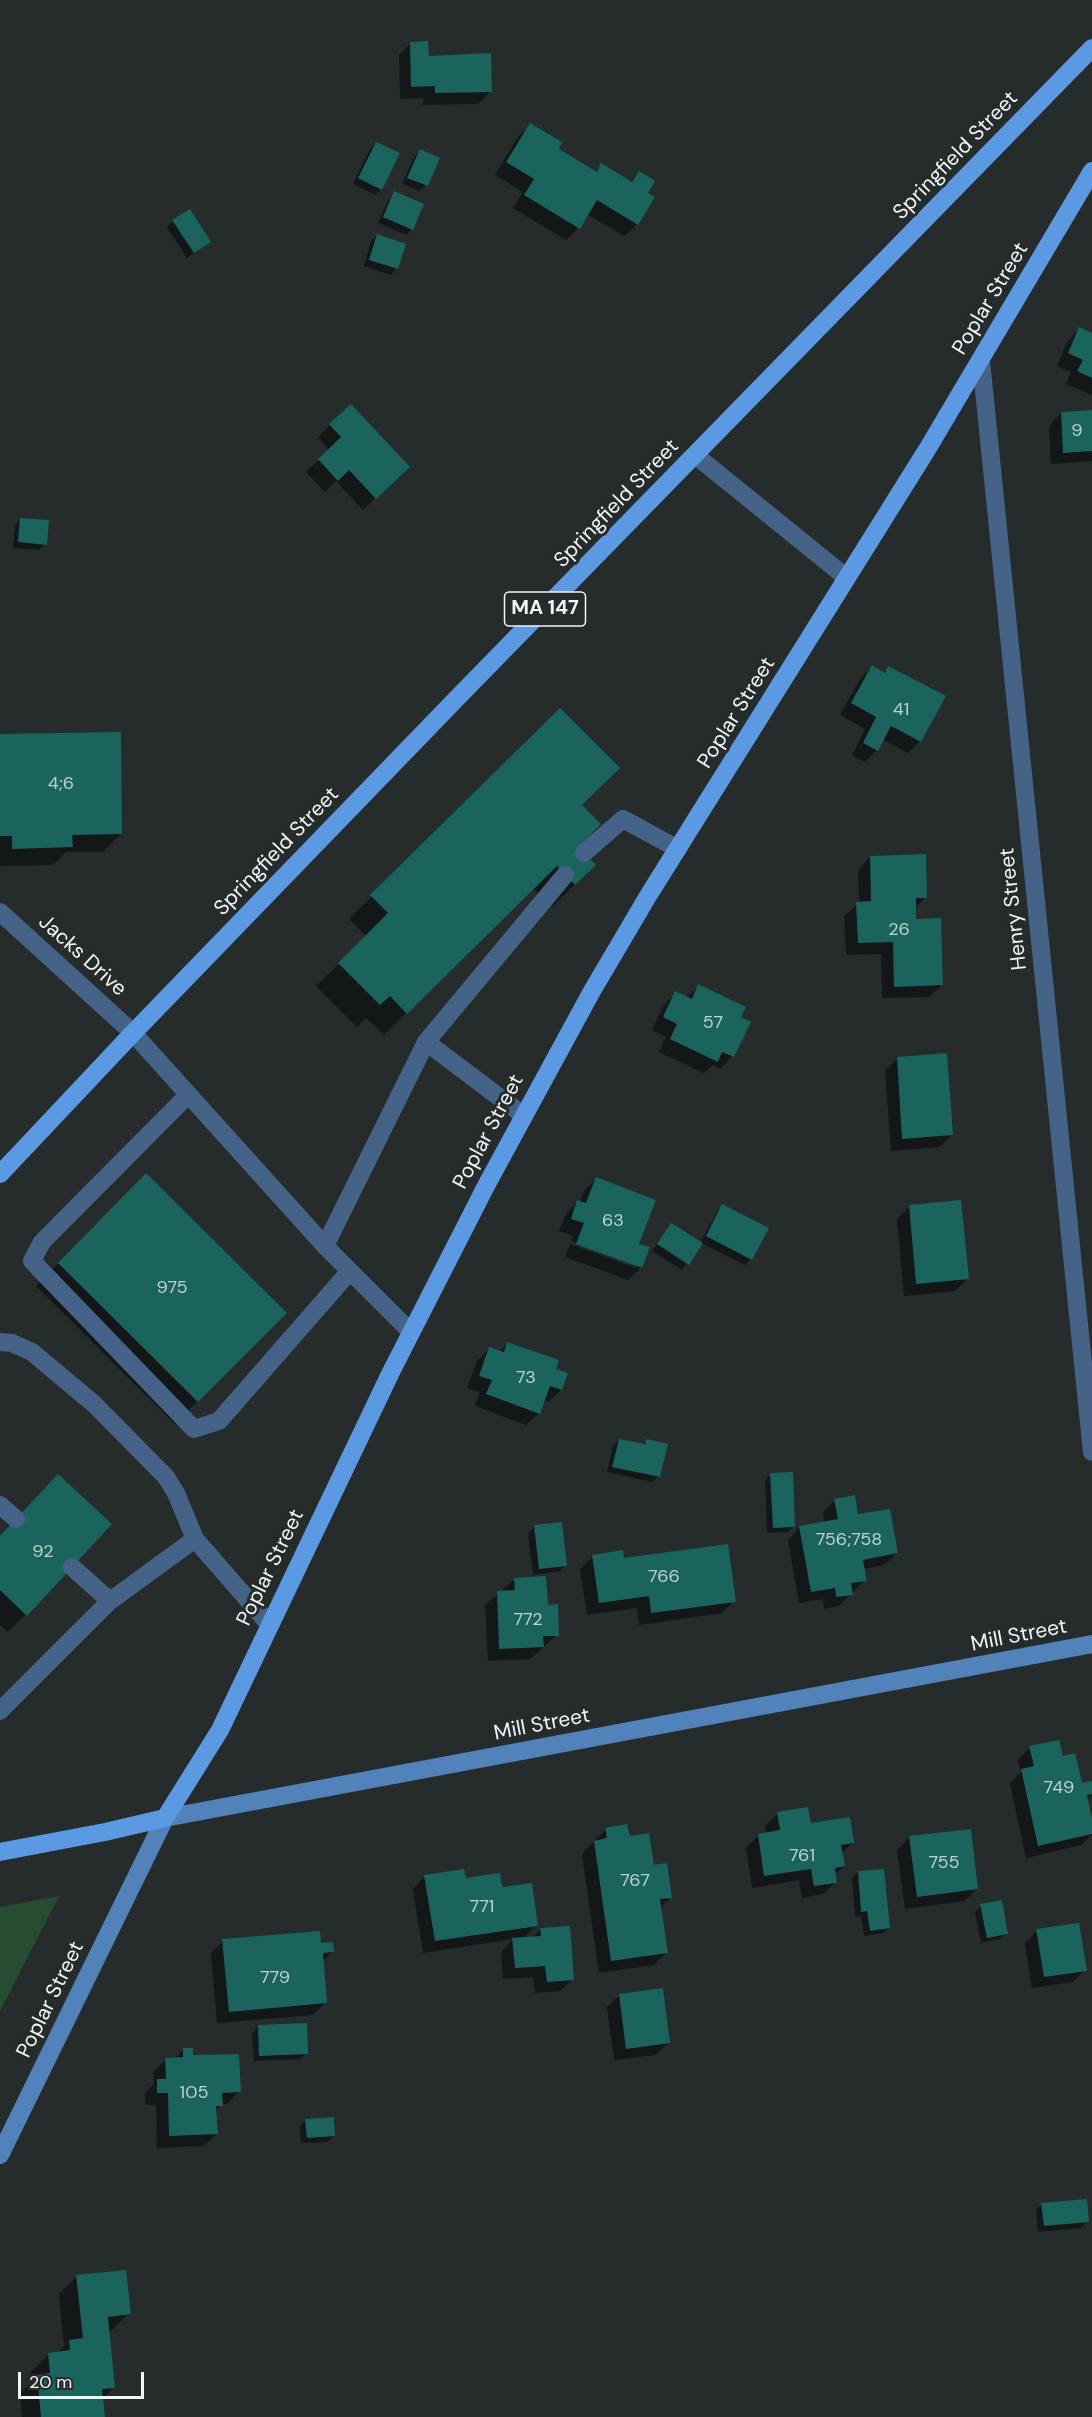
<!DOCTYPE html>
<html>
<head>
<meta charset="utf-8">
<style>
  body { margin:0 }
  #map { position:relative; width:1092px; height:2417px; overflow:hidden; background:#262b2c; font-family:"DM Sans",sans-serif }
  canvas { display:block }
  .scale { position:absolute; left:18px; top:2372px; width:126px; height:27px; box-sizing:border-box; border:3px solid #f2f5f6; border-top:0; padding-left:8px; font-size:18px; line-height:21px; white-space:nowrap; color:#f2f5f6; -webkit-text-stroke:4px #262b2c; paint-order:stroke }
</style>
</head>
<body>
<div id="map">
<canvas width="1092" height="2417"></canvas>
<div class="scale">20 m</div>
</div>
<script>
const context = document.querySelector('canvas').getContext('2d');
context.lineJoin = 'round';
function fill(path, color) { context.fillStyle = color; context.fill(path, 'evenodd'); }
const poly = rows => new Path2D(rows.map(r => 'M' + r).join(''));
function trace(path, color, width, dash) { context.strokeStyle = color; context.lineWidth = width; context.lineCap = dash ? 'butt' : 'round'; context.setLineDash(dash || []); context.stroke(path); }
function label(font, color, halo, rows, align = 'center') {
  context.font = font + ' "DM Sans",sans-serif'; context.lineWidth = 6; context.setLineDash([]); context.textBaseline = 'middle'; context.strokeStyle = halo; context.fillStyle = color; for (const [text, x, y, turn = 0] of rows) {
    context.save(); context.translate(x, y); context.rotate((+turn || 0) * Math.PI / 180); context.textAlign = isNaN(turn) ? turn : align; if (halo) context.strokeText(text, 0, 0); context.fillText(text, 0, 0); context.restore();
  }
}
fill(poly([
  [59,1896,0,2011,0,1907]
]), '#274c32');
fill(poly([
  [411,43,427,57,491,91,478,104,423,105,423,98,400,99,399,55],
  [530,125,557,149,595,172,602,165,629,182,639,173,646,193,637,224,624,236,587,214,578,228,566,240,513,208,523,192,495,175,518,137],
  [376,143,398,154,380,190,375,195,353,184,370,149],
  [420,151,438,158,426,185,420,191,402,184,414,157],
  [394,193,412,229,406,235,378,223,389,199],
  [173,221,209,242,187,258,167,227],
  [377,236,404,245,396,269,391,275,364,266,371,241],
  [1079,329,1092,335,1092,395,1066,384,1071,372,1057,366,1067,342],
  [1092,411,1092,461,1051,464,1049,426,1061,413],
  [330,425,395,479,363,510,336,481,325,492,306,472,329,450,318,437],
  [21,519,45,544,39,550,13,548,15,525],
  [872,667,883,673,889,668,920,741,908,753,883,740,877,750,865,762,852,755,865,729,840,715,860,679],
  [560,710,580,806,576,847,594,865,552,907,533,888,384,1035,366,1018,357,1027,316,986,367,937,349,919],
  [0,735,121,834,103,852,66,852,53,865,0,866],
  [870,857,926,897,915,908,915,920,942,985,929,997,882,998,881,954,846,955,844,916,859,903,858,870],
  [699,986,739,1018,732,1056,720,1069,713,1065,704,1073,659,1052,666,1037,652,1030,663,1006,676,993,686,998],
  [897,1059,952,1135,940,1147,891,1151,885,1071],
  [146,1175,285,1313,175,1424,36,1286],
  [596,1179,638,1245,641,1267,628,1280,565,1257,570,1244,636,1268,636,1264,571,1241,573,1236,559,1231,566,1214,578,1201,580,1202,584,1191],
  [723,1206,751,1259,745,1265,701,1243,682,1270,652,1251,671,1225,700,1243,717,1212],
  [909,1207,967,1279,955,1291,904,1296,897,1219],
  [508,1343,554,1370,566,1374,561,1390,548,1402,543,1400,539,1413,526,1425,475,1406,480,1392,467,1388,477,1361,489,1349,499,1352],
  [619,1440,642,1445,647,1440,658,1476,652,1482,607,1472,613,1446],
  [771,1474,794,1526,788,1532,767,1533,765,1480],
  [835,1500,857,1516,897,1553,884,1565,863,1569,865,1580,839,1606,824,1609,823,1599,799,1603,788,1540,800,1527,824,1523,823,1513],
  [534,1527,566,1565,560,1571,533,1575,528,1533],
  [0,1537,26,1614,8,1632,0,1625],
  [593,1556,623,1560,734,1601,722,1613,639,1625,637,1608,587,1615,580,1569],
  [515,1579,546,1607,557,1635,530,1659,488,1661,485,1605],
  [1030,1748,1062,1758,1080,1784,1092,1786,1092,1795,1086,1800,1092,1835,1081,1845,1026,1858,1010,1783,1021,1772,1018,1760],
  [778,1813,852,1843,841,1854,844,1866,834,1875,836,1882,823,1894,802,1898,799,1880,752,1888,746,1848,758,1836,767,1834,765,1826],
  [606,1829,628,1837,652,1867,671,1897,660,1908,666,1953,654,1965,599,1973,582,1854],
  [909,1838,977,1889,964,1901,905,1909,897,1850],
  [858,1872,889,1927,883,1933,864,1936,861,1916,855,1917,852,1878],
  [425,1876,464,1880,501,1889,536,1925,523,1938,532,1938,541,1929,573,1979,560,1991,535,1993,533,1977,503,1979,501,1952,513,1939,423,1953,413,1889],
  [981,1906,1006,1933,1001,1939,981,1943,975,1912],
  [1037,1931,1085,1970,1073,1982,1032,1988,1025,1943],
  [223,1941,319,1944,332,1952,322,1962,325,2003,313,2015,217,2023,211,1953],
  [620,1995,668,2043,656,2055,614,2060,607,2007],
  [258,2027,306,2053,300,2059,254,2061,252,2033],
  [184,2050,239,2092,227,2104,221,2104,215,2112,216,2134,204,2146,157,2148,156,2105,145,2105,145,2093,154,2084,153,2072,166,2059,174,2059],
  [306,2120,334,2136,328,2142,301,2143,300,2126],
  [1042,2204,1087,2222,1081,2228,1038,2232,1036,2210],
  [77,2276,129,2313,111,2331,108,2332,114,2387,101,2400,103,2417,22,2417,20,2394,32,2382,31,2372,49,2354,57,2353,64,2346,59,2294]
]), '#0007');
fill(poly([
  [428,41,429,56,491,53,492,92,435,93,435,86,411,87,410,42],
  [530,123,562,142,559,149,597,172,601,163,632,182,639,171,655,181,648,193,655,197,638,225,597,200,580,229,524,195,534,179,506,162],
  [376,142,400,153,382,190,358,178],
  [420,149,440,158,428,186,407,178],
  [394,191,424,204,413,230,383,217],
  [190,209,211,242,194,253,172,220],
  [377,234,406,244,398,269,369,260],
  [1079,327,1092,333,1092,378,1077,371,1083,360,1068,353],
  [351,404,410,467,376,499,349,470,338,481,318,459,341,437,329,424],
  [1092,410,1092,451,1063,453,1061,412],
  [20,518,49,520,47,545,18,542],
  [872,665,885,673,888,666,946,696,921,742,891,726,878,751,863,743,876,717,851,703],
  [560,708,620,768,582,805,601,824,578,847,596,865,575,885,557,866,407,1014,390,996,380,1005,338,963,388,913,370,895],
  [121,732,122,834,72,835,73,847,12,849,12,836,0,836,0,734],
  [926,854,927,898,916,898,916,919,941,918,943,985,894,987,893,942,858,943,856,902,871,901,870,856],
  [698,984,746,1007,741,1017,751,1022,734,1057,722,1052,718,1062,670,1039,677,1024,663,1017,675,991,692,999],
  [947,1053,953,1135,902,1139,897,1057],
  [146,1173,287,1313,198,1402,58,1263],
  [596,1177,656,1200,639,1244,650,1247,642,1268,576,1244,584,1223,571,1219,577,1200,586,1203],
  [961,1200,969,1279,916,1284,909,1205],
  [722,1204,769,1228,752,1260,706,1236],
  [671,1223,703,1243,689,1265,657,1244],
  [507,1342,559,1360,556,1369,568,1373,562,1390,550,1386,540,1414,486,1394,492,1380,479,1376,489,1347,504,1352],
  [619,1439,645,1444,646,1439,668,1444,660,1477,612,1467],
  [793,1472,795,1527,773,1528,770,1473],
  [58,1474,112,1524,27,1616,0,1590,0,1536],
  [855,1495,858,1514,890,1509,898,1553,863,1560,867,1581,851,1583,853,1595,836,1597,835,1588,811,1592,799,1526,838,1519,834,1499],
  [562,1522,567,1566,539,1569,534,1525],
  [728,1544,736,1602,651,1613,649,1596,599,1603,592,1555,623,1550,624,1558],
  [546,1576,548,1605,558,1604,559,1636,543,1636,544,1647,499,1649,497,1591,515,1590,514,1578],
  [1059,1740,1063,1756,1075,1753,1082,1783,1092,1781,1092,1794,1087,1795,1092,1819,1092,1834,1038,1846,1021,1769,1034,1766,1029,1746],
  [808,1807,811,1823,850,1817,854,1843,841,1845,845,1866,835,1868,837,1883,814,1886,811,1869,764,1876,758,1834,780,1830,777,1812],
  [627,1824,630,1836,649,1833,654,1865,667,1863,672,1898,660,1899,668,1953,611,1961,594,1841,607,1838,605,1828],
  [971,1829,978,1889,917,1897,909,1836],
  [464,1869,466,1878,500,1873,502,1887,532,1883,538,1926,435,1941,424,1875],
  [884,1869,890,1928,870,1931,867,1911,861,1912,858,1871],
  [1002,1900,1008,1934,987,1938,980,1904],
  [1079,1923,1087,1971,1044,1977,1036,1929],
  [570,1926,574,1980,547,1982,545,1966,515,1968,512,1938,541,1936,540,1928],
  [320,1931,321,1943,333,1942,334,1952,323,1953,327,2003,229,2012,222,1939],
  [663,1988,670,2043,626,2049,619,1994],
  [307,2023,308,2054,259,2056,258,2025],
  [183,2048,193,2048,193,2055,239,2054,241,2092,222,2093,223,2106,216,2106,218,2134,169,2136,168,2093,157,2093,157,2079,166,2079,165,2058,183,2057],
  [334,2117,335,2136,307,2138,305,2119],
  [1087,2199,1089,2222,1044,2226,1041,2203],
  [126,2270,131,2314,108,2317,115,2388,102,2389,105,2417,41,2417,37,2375,50,2373,48,2353,70,2350,69,2340,83,2338,76,2275]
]), '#1a645d');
trace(poly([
  [695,455,847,578],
  [584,853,623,819,678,849],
  [0,912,133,1033,325,1246,411,1332],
  [426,1042,523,1115],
  [188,1095,42,1242,32,1261,194,1429,219,1421,350,1271],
  [325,1246,426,1042,565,875],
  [0,1342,12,1343,32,1352,94,1404,166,1477,176,1493,195,1539,269,1624],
  [0,1505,16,1519],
  [72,1567,110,1601],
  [0,1711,110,1601,195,1539]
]), '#456386', 18);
trace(poly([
  [981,361,1092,1452]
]), '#456386', 18);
trace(poly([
  [0,2155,165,1818,1092,1644]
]), '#5282ba', 18);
trace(poly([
  [0,1174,133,1033,461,694,1092,48],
  [0,1852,105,1832,165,1818,220,1730,391,1372,487,1184,592,991,648,896,928,448,1092,171]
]), '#5b9ae3', 18);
label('18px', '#bcd1d0', null, [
  ["9",1077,431],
  ["41",901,710],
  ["4;6",61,784],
  ["26",899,930],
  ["57",713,1023],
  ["63",613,1221],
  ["975",172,1288],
  ["73",526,1378],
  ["756;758",849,1540],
  ["92",43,1552],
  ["766",664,1577],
  ["772",528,1620],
  ["749",1059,1788],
  ["761",802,1856],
  ["755",944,1863],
  ["767",635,1881],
  ["771",482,1907],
  ["779",275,1978],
  ["105",194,2093]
]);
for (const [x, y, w] of [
  [545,609,81]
]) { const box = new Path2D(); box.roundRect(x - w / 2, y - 17, w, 34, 4.5); context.fillStyle = '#262b2c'; context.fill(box); trace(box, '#f2f5f6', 1.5); }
label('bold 20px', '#f2f5f6', null, [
  ["MA 147",545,609]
]);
label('21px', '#f2f5f6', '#262b2c', [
  ["Springfield Street",956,156,-46],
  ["Poplar Street",991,299,-59],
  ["Springfield Street",617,504,-46],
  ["Poplar Street",737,713,-58],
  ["Springfield Street",277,852,-46],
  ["Henry Street",1014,909,-96],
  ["Jacks Drive",82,956,42],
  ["Poplar Street",489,1132,-62],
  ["Poplar Street",271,1568,-64],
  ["Mill Street",1019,1636,-11],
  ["Mill Street",542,1725,-11],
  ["Poplar Street",51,2000,-64]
]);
</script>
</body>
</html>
